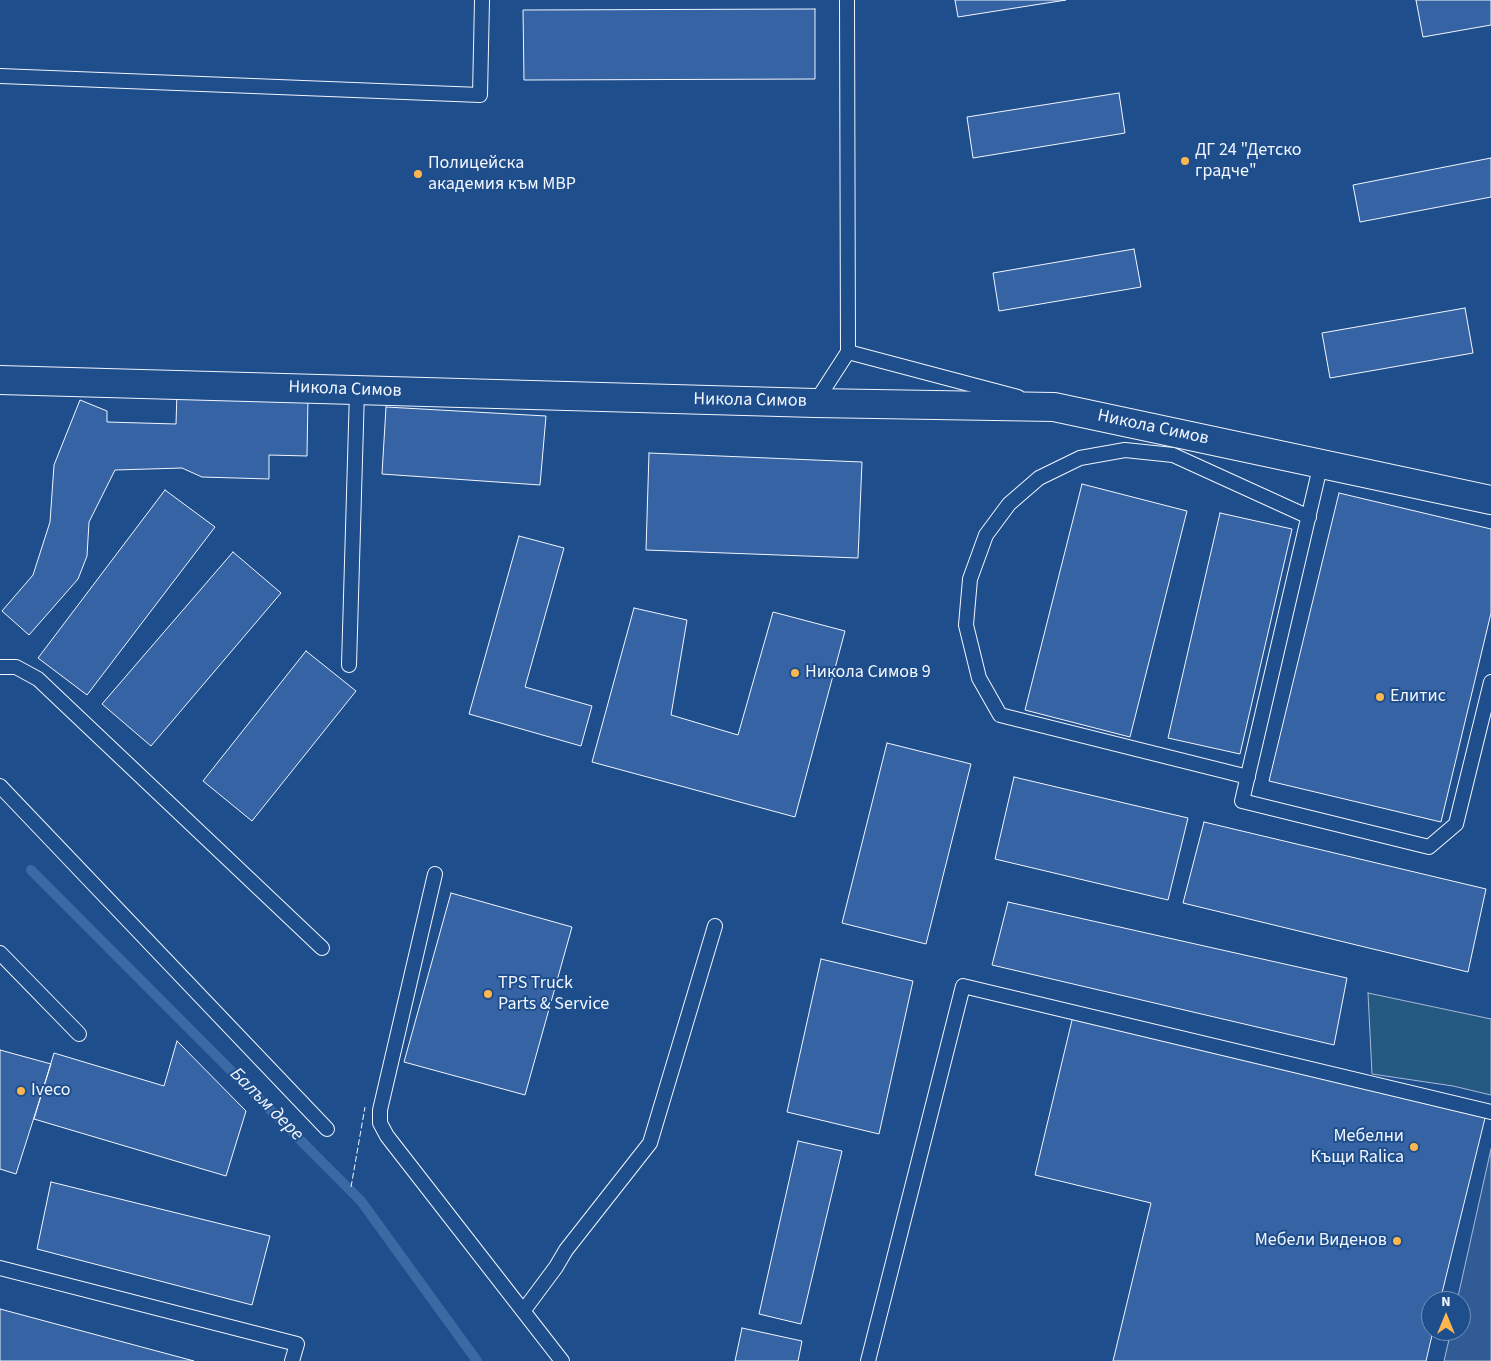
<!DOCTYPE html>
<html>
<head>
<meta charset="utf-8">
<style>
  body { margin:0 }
  #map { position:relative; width:1491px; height:1361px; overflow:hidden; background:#1f4e8c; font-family:"Source Sans 3",sans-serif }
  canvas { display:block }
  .north { position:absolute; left:1421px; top:1291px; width:50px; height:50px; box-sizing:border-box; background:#1f4e8c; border:1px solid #7391ba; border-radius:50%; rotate:0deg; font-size:14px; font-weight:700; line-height:20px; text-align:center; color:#f2f6ff }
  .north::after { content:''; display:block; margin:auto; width:18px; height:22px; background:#ffb74d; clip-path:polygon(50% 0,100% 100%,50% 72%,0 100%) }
</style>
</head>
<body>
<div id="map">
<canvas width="1491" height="1361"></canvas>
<div class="north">N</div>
</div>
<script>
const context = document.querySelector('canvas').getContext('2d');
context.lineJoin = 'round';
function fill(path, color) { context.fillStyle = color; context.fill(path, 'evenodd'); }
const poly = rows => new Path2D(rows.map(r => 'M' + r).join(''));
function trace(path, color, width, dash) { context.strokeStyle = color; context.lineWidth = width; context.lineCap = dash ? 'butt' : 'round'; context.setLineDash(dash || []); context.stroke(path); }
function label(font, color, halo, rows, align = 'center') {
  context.font = font + ' "Source Sans 3",sans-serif'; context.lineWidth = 4; context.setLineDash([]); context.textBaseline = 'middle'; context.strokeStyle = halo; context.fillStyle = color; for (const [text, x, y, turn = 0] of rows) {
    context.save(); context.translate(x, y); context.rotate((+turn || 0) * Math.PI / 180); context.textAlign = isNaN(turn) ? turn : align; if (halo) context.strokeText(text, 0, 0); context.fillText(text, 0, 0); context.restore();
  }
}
const green = poly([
  [1368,993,1491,1019,1491,1095,1453,1086,1372,1074,1368,993]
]);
fill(green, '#245a82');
trace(green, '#a8bbd7', 1);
const parking = poly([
  [1491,1149,1491,1361,1444,1361,1451,1331,1461,1331,1461,1301,1457,1301,1491,1149]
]);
fill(parking, '#305b95');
trace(parking, '#a8bbd7', 1);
trace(poly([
  [31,870,361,1201,477,1361]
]), '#3b69a3', 10);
const building = poly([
  [955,0,1066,0,958,17,955,0],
  [1416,0,1491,0,1491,25,1423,37,1416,0],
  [815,9,815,79,524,80,523,10,815,9],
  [1119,93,1125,133,973,158,967,117,1119,93],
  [1491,158,1491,197,1360,222,1353,185,1491,158],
  [1134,249,1141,287,999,311,993,273,1134,249],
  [1465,308,1473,353,1330,378,1322,333,1465,308],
  [177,392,308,395,307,456,269,455,269,479,202,477,182,468,115,470,89,522,87,556,78,579,29,635,2,611,33,575,50,522,54,465,80,400,107,411,107,422,176,424,177,392],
  [386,407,546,416,540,485,382,474,386,407],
  [649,453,862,462,858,558,646,550,649,453],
  [1082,484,1187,511,1130,737,1025,710,1082,484],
  [165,490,215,527,87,695,38,658,165,490],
  [1339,493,1491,529,1491,613,1441,822,1269,781,1339,493],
  [1220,513,1292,529,1240,754,1168,738,1220,513],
  [519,536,564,548,525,687,592,706,581,746,469,714,519,536],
  [233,552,281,593,151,746,102,704,233,552],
  [634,608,687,620,671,715,738,735,773,612,845,631,795,817,592,762,634,608],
  [306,651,356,691,252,821,203,781,306,651],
  [887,743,971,764,926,944,842,923,887,743],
  [1014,777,1188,818,1168,900,995,859,1014,777],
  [1204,822,1486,889,1468,972,1183,903,1204,822],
  [451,893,572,927,525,1095,404,1062,451,893],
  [1008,902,1347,978,1334,1045,992,965,1008,902],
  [821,959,913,981,879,1134,787,1112,821,959],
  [1073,1016,1486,1114,1440,1301,1431,1301,1431,1331,1433,1331,1426,1361,1113,1361,1151,1203,1035,1175,1073,1016],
  [177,1041,246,1111,226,1176,34,1119,54,1053,164,1086,177,1041],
  [0,1050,51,1064,16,1174,0,1169,0,1050],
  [798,1141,842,1151,801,1324,759,1314,798,1141],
  [51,1182,270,1236,252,1305,37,1249,51,1182],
  [0,1309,194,1361,0,1361,0,1309],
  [742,1328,802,1341,798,1361,735,1361,742,1328]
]);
fill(building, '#3563a3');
trace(building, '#f2f6ff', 1);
const lane = poly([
  [847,0,848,352],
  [0,76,480,95,482,0],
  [815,403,848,352,1018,397],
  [1321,463,1242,801,1429,847,1456,824,1491,682],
  [349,665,357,391],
  [0,667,16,667,38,679,322,948],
  [1248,777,1000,715,979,678,966,625,970,579,986,535,1009,504,1039,478,1080,458,1125,450,1173,455,1309,517],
  [0,786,327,1129],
  [435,874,380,1110,380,1123,387,1136,562,1361],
  [0,953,79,1034],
  [0,1268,297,1344,292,1361],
  [524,1310,556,1267,566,1250,650,1143,715,926],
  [868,1361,963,986,1491,1112]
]);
const street = poly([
  [0,380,815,403,1054,407,1491,500]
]);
trace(lane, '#f2f6ff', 16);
trace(street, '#f2f6ff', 30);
trace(lane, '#1f4e8c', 14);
trace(street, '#1f4e8c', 28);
trace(poly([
  [351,1187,365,1107]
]), '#f2f6ff', 1, [6, 2.5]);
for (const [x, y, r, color] of [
  [1185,161,5,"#ffb74d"],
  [418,174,5,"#ffb74d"],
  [795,673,5,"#ffb74d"],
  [1380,697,5,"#ffb74d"],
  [488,994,5,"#ffb74d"],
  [21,1091,5,"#ffb74d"],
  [1414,1147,5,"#ffb74d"],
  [1397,1241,5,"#ffb74d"]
]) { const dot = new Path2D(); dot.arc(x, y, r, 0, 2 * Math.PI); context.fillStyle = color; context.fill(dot); trace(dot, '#1f4e8c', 2); }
label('18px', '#f2f6ff', '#1f4e8c', [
  ["ДГ 24 \"Детско",1195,151],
  ["градче\"",1195,172],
  ["Полицейска",428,164],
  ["академия към МВР",428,185],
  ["Никола Симов 9",805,673],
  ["Елитис",1390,697],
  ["TPS Truck",498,984],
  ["Parts & Service",498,1005],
  ["Iveco",31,1091],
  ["Мебелни",1404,1137,"right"],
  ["Къщи Ralica",1404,1158,"right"],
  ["Мебели Виденов",1387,1241,"right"]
], 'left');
label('18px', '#f2f6ff', '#1f4e8c', [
  ["Никола Симов",345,390,2],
  ["Никола Симов",750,401,1],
  ["Никола Симов",1153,428,12]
]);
label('italic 19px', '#f2f6ff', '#1f4e8c', [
  ["Балъм дере",266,1105,45]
]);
</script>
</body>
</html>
